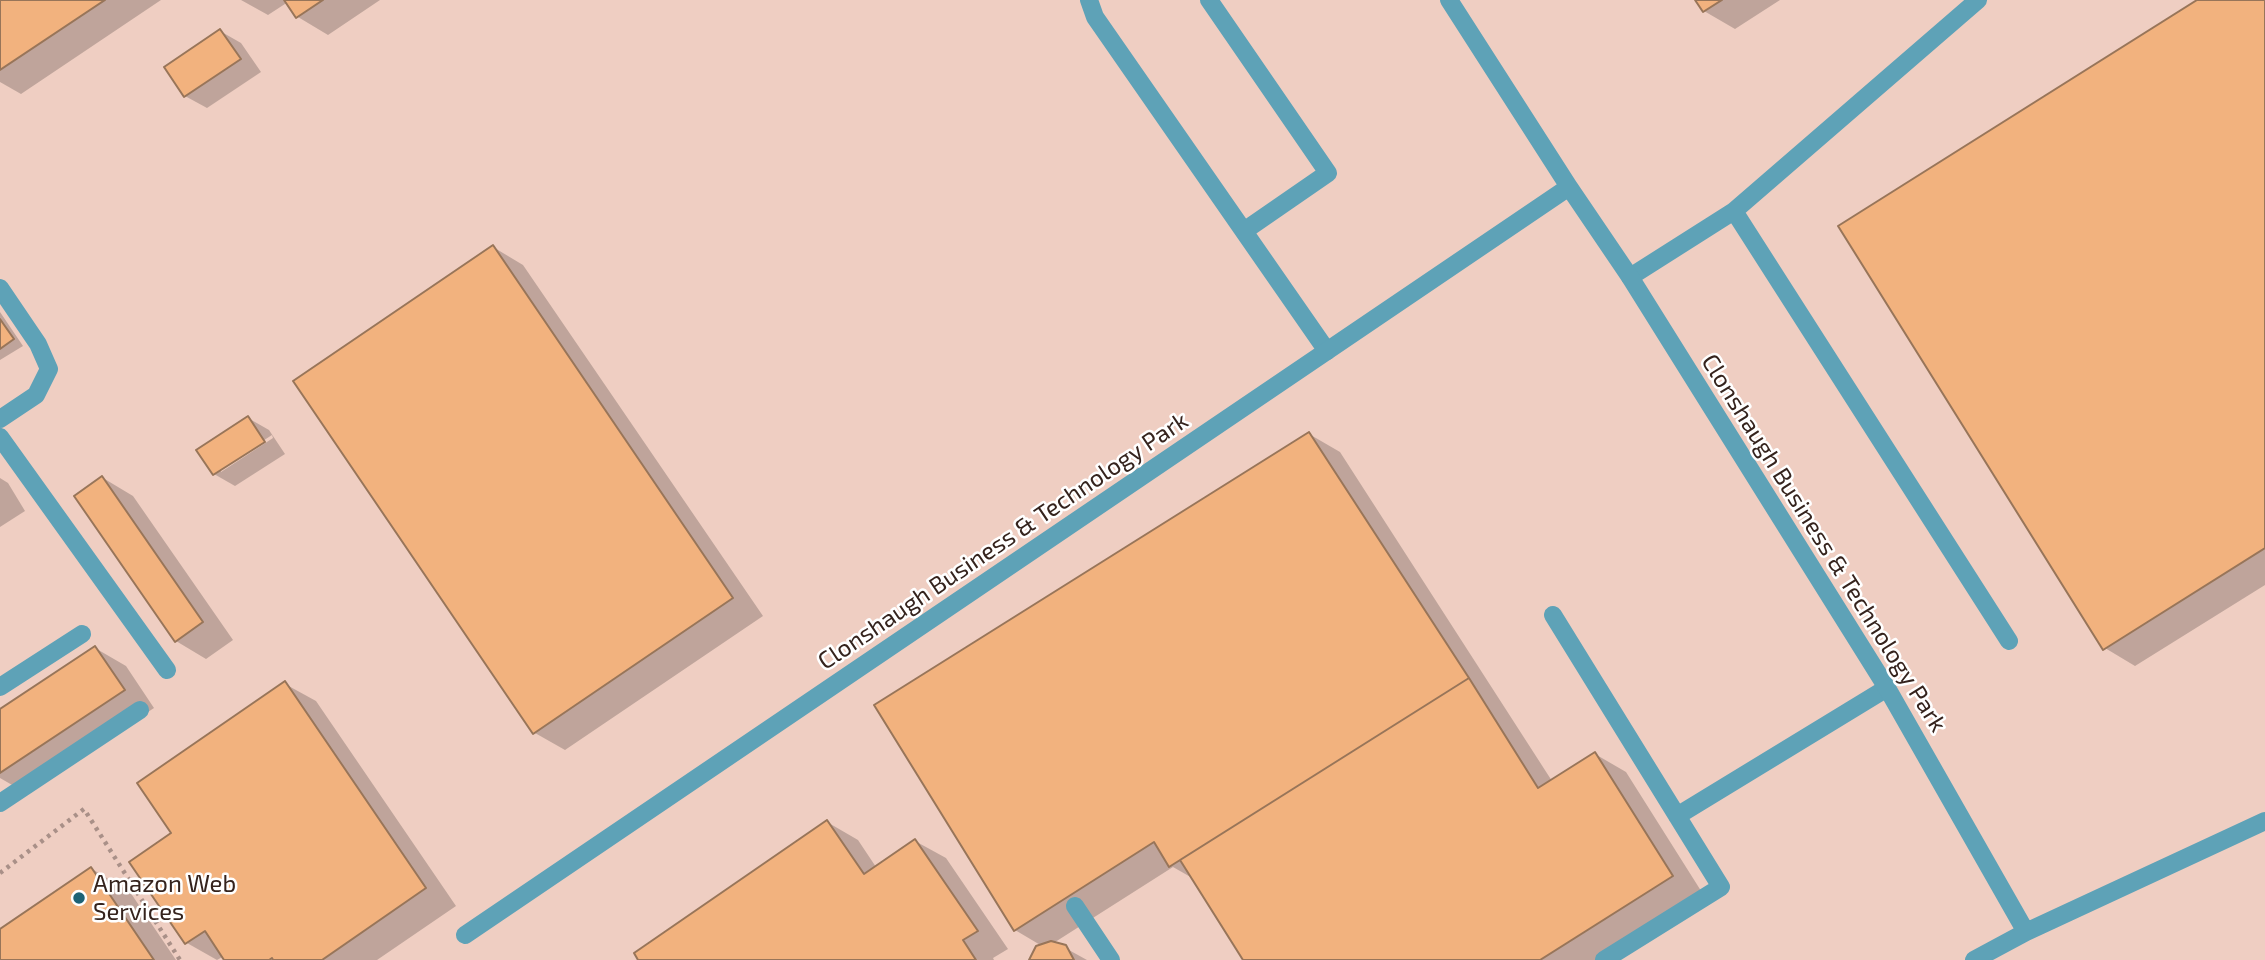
<!DOCTYPE html>
<html>
<head>
<meta charset="utf-8">
<style>
  body { margin:0 }
  canvas { display:block; background:#fbddd3 }
</style>
</head>
<body>
<canvas width="2265" height="960"></canvas>
<script>
const context = document.querySelector('canvas').getContext('2d');
context.lineJoin = 'round';
function fill(path, color) { context.fillStyle = color; context.fill(path, 'evenodd'); }
const poly = rows => new Path2D(rows.map(r => 'M' + r).join(''));
function trace(path, color, width, dash) { context.strokeStyle = color; context.lineWidth = width; context.lineCap = dash ? 'butt' : 'round'; context.setLineDash(dash || []); context.stroke(path); }
function label(font, color, halo, rows, align = 'center') {
  context.font = font + ' "Exo 2",sans-serif'; context.lineWidth = 5; context.setLineDash([]); context.textBaseline = 'middle'; context.strokeStyle = halo; context.fillStyle = color; for (const [text, x, y, turn = 0] of rows) {
    context.save(); context.translate(x, y); context.rotate((+turn || 0) * Math.PI / 180); context.textAlign = isNaN(turn) ? turn : align; if (halo) context.strokeText(text, 0, 0); context.fillText(text, 0, 0); context.restore();
  }
}
fill(poly([
  [0,0,2265,0,2265,960,0,960]
]), '#efcec2');
fill(poly([
  [0,0,161,0,21,94,0,82],
  [241,0,380,0,328,35,298,17,288,2,268,15],
  [1697,0,1780,0,1735,29,1704,11],
  [2201,0,2265,0,2265,585,2135,666,2105,648],
  [220,31,241,43,261,72,207,108,185,96],
  [493,247,523,265,763,616,565,750,535,733],
  [0,312,23,346,0,360],
  [248,418,269,430,285,454,235,486,214,474],
  [272,435,273,438,221,472,221,468],
  [1309,434,1340,452,1552,781,1595,754,1626,772,1703,894,1598,960,1245,960,1194,879,1173,867,1052,944,1058,944,1087,960,1032,960,1042,946,1015,930],
  [0,478,8,483,25,511,0,527],
  [103,478,133,496,233,640,206,659,176,641],
  [95,648,126,666,154,708,26,793,0,778,0,711],
  [285,684,316,701,456,906,377,960,226,960,224,956,217,960,187,943,173,834],
  [827,822,858,840,876,867,915,841,946,858,1008,949,993,958,994,960,641,960],
  [92,869,130,892,176,960,0,960,0,931]
]), '#0003');
const building = poly([
  [0,0,105,0,0,70,0,0],
  [284,0,323,0,296,18,284,0],
  [1695,0,1722,0,1703,12,1695,0],
  [2197,0,2265,0,2265,548,2103,650,1838,226,2197,0],
  [220,29,241,59,184,97,164,67,220,29],
  [493,245,733,598,533,734,293,381,493,245],
  [0,319,14,339,0,349,0,319],
  [248,416,265,442,213,475,196,450,248,416],
  [1309,432,1469,678,1169,867,1154,842,1014,931,874,705,1309,432],
  [102,476,203,622,175,642,74,496,102,476],
  [95,646,125,690,0,773,0,709,95,646],
  [1469,678,1538,788,1595,752,1673,876,1540,960,1243,960,1180,860,1469,678],
  [285,681,426,888,322,960,273,960,272,958,269,960,224,960,205,931,185,944,129,862,171,833,137,783,285,681],
  [827,820,864,874,915,839,978,931,963,940,976,960,638,960,634,953,827,820],
  [91,867,154,960,0,960,0,929,91,867],
  [1051,941,1066,945,1074,960,1029,960,1036,946,1051,941]
]);
fill(building, '#f2b27e');
trace(building, '#987559', 2);
trace(poly([
  [0,873,84,809,180,960]
]), '#a99088', 4.5, [3.5, 5]);
trace(poly([
  [1089,0,1095,17,1327,351],
  [1209,0,1328,173,1244,231],
  [1734,211,2009,641],
  [1630,277,1734,211,1978,0],
  [0,288,38,344,49,369,36,395,0,419],
  [0,437,167,670],
  [1553,615,1721,887,1604,960],
  [0,687,82,634],
  [0,803,140,710],
  [1677,816,1887,688],
  [1075,906,1111,960]
]), '#5ea2b7', 18);
trace(poly([
  [1449,0,1569,187,1630,277,1887,688,2026,932],
  [465,935,1569,187],
  [1974,960,2026,932,2265,821]
]), '#5ea2b7', 18);
for (const [x, y, r, color] of [
  [79,898,7,"#1e6275"]
]) { const dot = new Path2D(); dot.arc(x, y, r, 0, 2 * Math.PI); context.fillStyle = color; context.fill(dot); trace(dot, '#fff', 2.5); }
label('24px', '#35231d', '#fff', [
  ["Clonshaugh Business & Technology Park",1003,541,-34],
  ["Clonshaugh Business & Technology Park",1824,543,58]
]);
label('24px', '#35231d', '#fff', [
  ["Amazon Web",93,884],
  ["Services",93,912]
], 'left');
</script>
</body>
</html>
